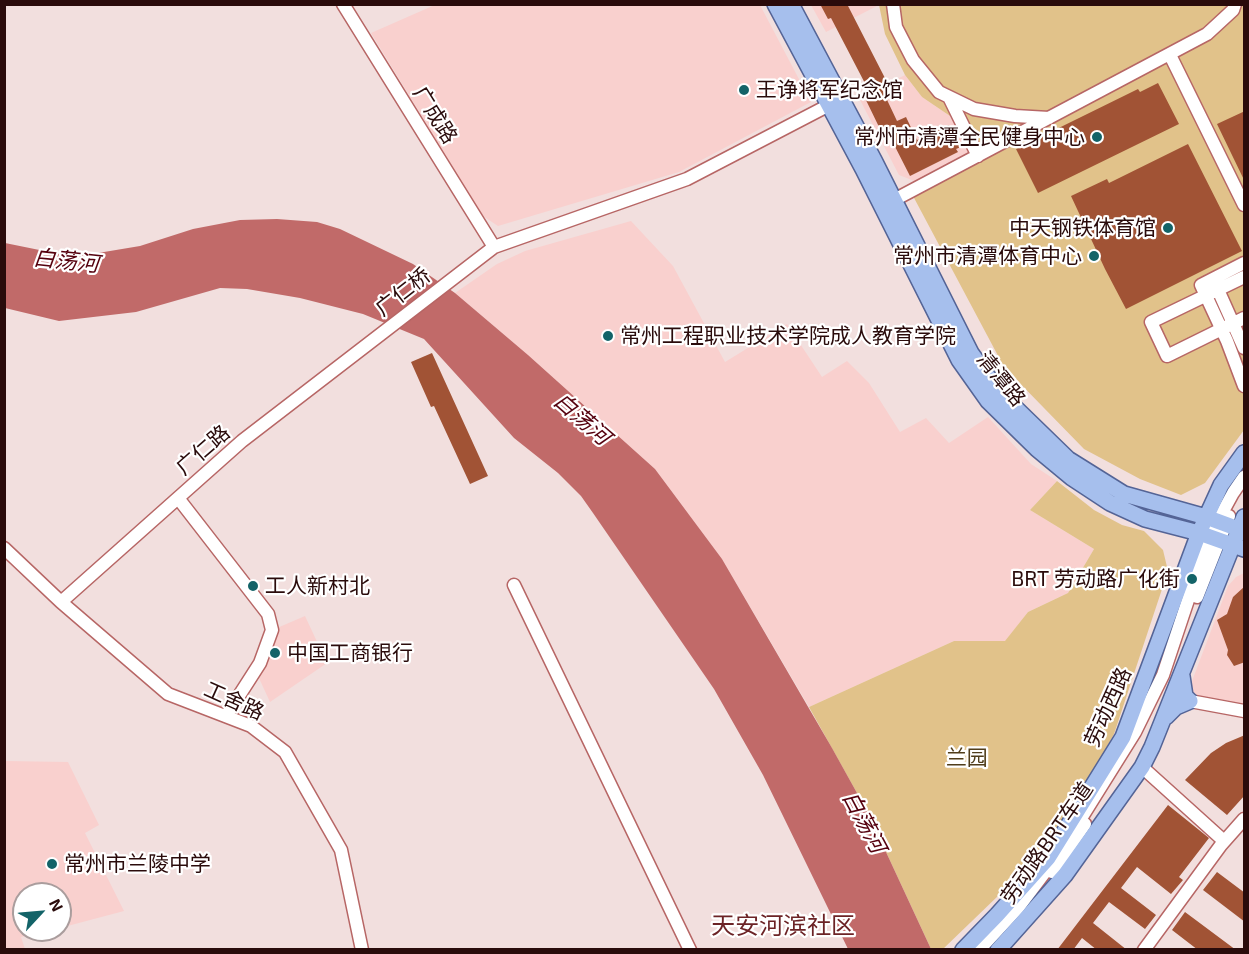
<!DOCTYPE html>
<html>
<head>
<meta charset="utf-8">
<style>
  body { margin:0 }
  #map { position:relative; width:1249px; height:954px; overflow:hidden; background:#f2dfde; font-family:"Exo 2",sans-serif }
  canvas { display:block }
  .frame { position:absolute; inset:0; border:6px solid #2a0b0b; pointer-events:none }
  .north { position:absolute; left:12px; top:882px; width:60px; height:60px; box-sizing:border-box; background:#fff; border:2px solid #aa9d9d; border-radius:50%; rotate:64deg; font-size:16px; font-weight:700; line-height:24px; text-align:center; color:#2a0b0b }
  .north::after { content:''; display:block; margin:auto; width:21px; height:27px; background:#136368; clip-path:polygon(50% 0,100% 100%,50% 72%,0 100%) }
</style>
</head>
<body>
<div id="map">
<canvas width="1249" height="954"></canvas>
<div class="frame"></div>
<div class="north">N</div>
</div>
<script>
const context = document.querySelector('canvas').getContext('2d');
context.lineJoin = 'round';
function fill(path, color) { context.fillStyle = color; context.fill(path, 'evenodd'); }
const poly = rows => new Path2D(rows.map(r => 'M' + r).join(''));
function trace(path, color, width, dash) { context.strokeStyle = color; context.lineWidth = width; context.lineCap = dash ? 'butt' : 'round'; context.setLineDash(dash || []); context.stroke(path); }
function label(font, color, halo, rows, align = 'center') {
  context.font = font + ' "Exo 2","Noto Sans SC",sans-serif'; context.lineWidth = 4.5; context.setLineDash([]); context.textBaseline = 'middle'; context.strokeStyle = halo; context.fillStyle = color; for (const [text, x, y, turn = 0] of rows) {
    context.save(); context.translate(x, y); context.rotate((+turn || 0) * Math.PI / 180); context.textAlign = isNaN(turn) ? turn : align; if (halo) context.strokeText(text, 0, 0); context.fillText(text, 0, 0); context.restore();
  }
}
fill(poly([
  [437,4,760,5,811,102,679,172,498,226,483,216,371,33],
  [811,5,879,5,826,32],
  [905,75,922,97,953,118,970,154,917,182,899,175,859,98],
  [631,221,673,266,725,362,787,324,822,377,847,361,869,383,900,432,926,418,949,443,988,417,1031,464,1057,481,1030,510,1094,549,1068,593,1028,612,1005,642,954,641,809,707,722,559,655,469,528,355,455,293,497,264,525,251],
  [1244,573,1244,708,1196,700,1189,689,1228,586,1236,577],
  [305,616,327,663,270,702,258,676,277,628],
  [5,761,68,762,99,825,85,833,124,911,60,928,60,894,24,894,24,930,51,930,21,937,25,949,5,949]
]), '#f9d0ce');
fill(poly([
  [879,5,1244,5,1244,430,1205,483,1181,495,1140,479,1084,449,1004,367,913,196,975,164,953,118,922,97,905,75,885,34],
  [1057,481,1094,510,1122,525,1144,531,1163,550,1168,571,1114,734,1090,778,1052,834,999,895,943,949,931,949,867,811,809,707,954,641,1005,641,1028,612,1068,593,1094,549,1030,510]
]), '#e1c28a');
fill(poly([
  [277,219,317,222,340,229,413,264,455,293,528,355,655,469,722,559,832,748,867,811,931,949,848,949,763,775,714,689,593,513,581,496,558,473,514,438,424,339,363,314,300,298,247,289,220,288,136,312,59,321,5,308,5,243,64,255,98,253,140,246,193,229,240,220]
]), '#c16a69');
fill(poly([
  [820,4,847,4,887,82,880,85,897,121,906,117,917,140,949,125,961,147,956,149,958,152,910,176,885,127,880,129,864,96,870,93,831,18,828,19],
  [1158,83,1179,124,1038,193,1016,149,1138,89,1140,92],
  [1245,111,1245,182,1217,124],
  [1188,144,1242,251,1126,309,1105,269,1071,196,1107,179,1109,183],
  [432,353,488,476,470,484,434,406,431,407,411,362],
  [1245,586,1245,662,1234,666,1227,655,1228,650,1217,620,1227,614,1233,597],
  [1245,735,1245,795,1227,815,1185,780,1211,753,1226,743],
  [1168,805,1209,838,1179,877,1183,880,1171,894,1137,867,1121,888,1156,915,1145,929,1109,902,1093,923,1127,950,1097,950,1082,938,1073,950,1057,950],
  [1217,872,1245,893,1245,922,1203,890],
  [1185,912,1236,950,1198,950,1172,930]
]), '#a15335');
const minor = poly([
  [343,4,494,247],
  [893,4,896,27,913,60,939,92,974,109,1015,116,1049,118],
  [1170,55,1244,205],
  [949,97,978,156],
  [894,200,1207,34,1233,10,1235,4],
  [1244,263,1201,285,1227,341,1244,386],
  [1244,277,1151,322,1167,356,1244,318],
  [1215,283,1244,348],
  [178,498,268,614,272,630,260,663,226,716],
  [4,548,61,602,168,694,251,726,285,752,341,850,362,950],
  [514,585,690,950],
  [1197,597,1229,516],
  [61,602,242,441,494,247,687,179,835,102],
  [1190,701,1244,711],
  [1142,767,1224,841],
  [1075,828,1135,732,1163,675,1209,537,1233,493,1244,477],
  [1052,872,1085,824],
  [979,950,1018,908,1052,863],
  [1144,950,1221,845,1244,819]
]);
const major = poly([
  [775,4,863,169,959,360,988,401,1037,449,1072,478,1110,503,1145,519,1199,533,1244,549],
  [791,4,875,162,971,353,999,392,1068,459,1124,494,1206,517,1244,531],
  [1166,717,1176,707,1190,701,1185,696,1182,676],
  [963,950,997,915,1048,858,1123,737,1199,533,1221,485,1244,453],
  [998,950,1065,875,1142,767,1152,747,1244,517]
]);
trace(minor, '#b76665', 15);
trace(major, '#546496', 18);
trace(minor, '#fff', 12);
trace(major, '#a6bfed', 15);
for (const [x, y, r, color] of [
  [744,90,6,"#136368"],
  [1097,137,6,"#136368"],
  [1168,228,6,"#136368"],
  [1094,256,6,"#136368"],
  [608,336,6,"#136368"],
  [1192,579,6,"#136368"],
  [253,586,6,"#136368"],
  [275,653,6,"#136368"],
  [52,864,6,"#136368"]
]) { const dot = new Path2D(); dot.arc(x, y, r, 0, 2 * Math.PI); context.fillStyle = color; context.fill(dot); trace(dot, '#fff', 2); }
label('21px', '#2a0b0b', '#fff', [
  ["王诤将军纪念馆",756,90],
  ["常州市清潭全民健身中心",1085,137,"right"],
  ["中天钢铁体育馆",1156,228,"right"],
  ["常州市清潭体育中心",1082,256,"right"],
  ["常州工程职业技术学院成人教育学院",620,336],
  ["BRT 劳动路广化街",1180,579,"right"],
  ["工人新村北",265,586],
  ["中国工商银行",287,653],
  ["常州市兰陵中学",64,864]
], 'left');
label('21px', '#2a0b0b', '#fff', [
  ["广成路",435,115,58],
  ["广仁桥",403,292,-38],
  ["清潭路",1001,379,51],
  ["广仁路",203,450,-41],
  ["工舍路",234,701,24],
  ["劳动西路",1108,707,-66],
  ["劳动路BRT车道",1047,843,-55]
]);
label('21px', '#503d1b', '#fff', [
  ["兰园",967,758]
]);
label('italic 22px', '#55010e', '#fff', [
  ["白荡河",66,261,6],
  ["白荡河",582,419,41],
  ["白荡河",864,822,62]
]);
label('24px', '#6c2326', '#fff', [
  ["天安河滨社区",783,926]
]);
</script>
</body>
</html>
